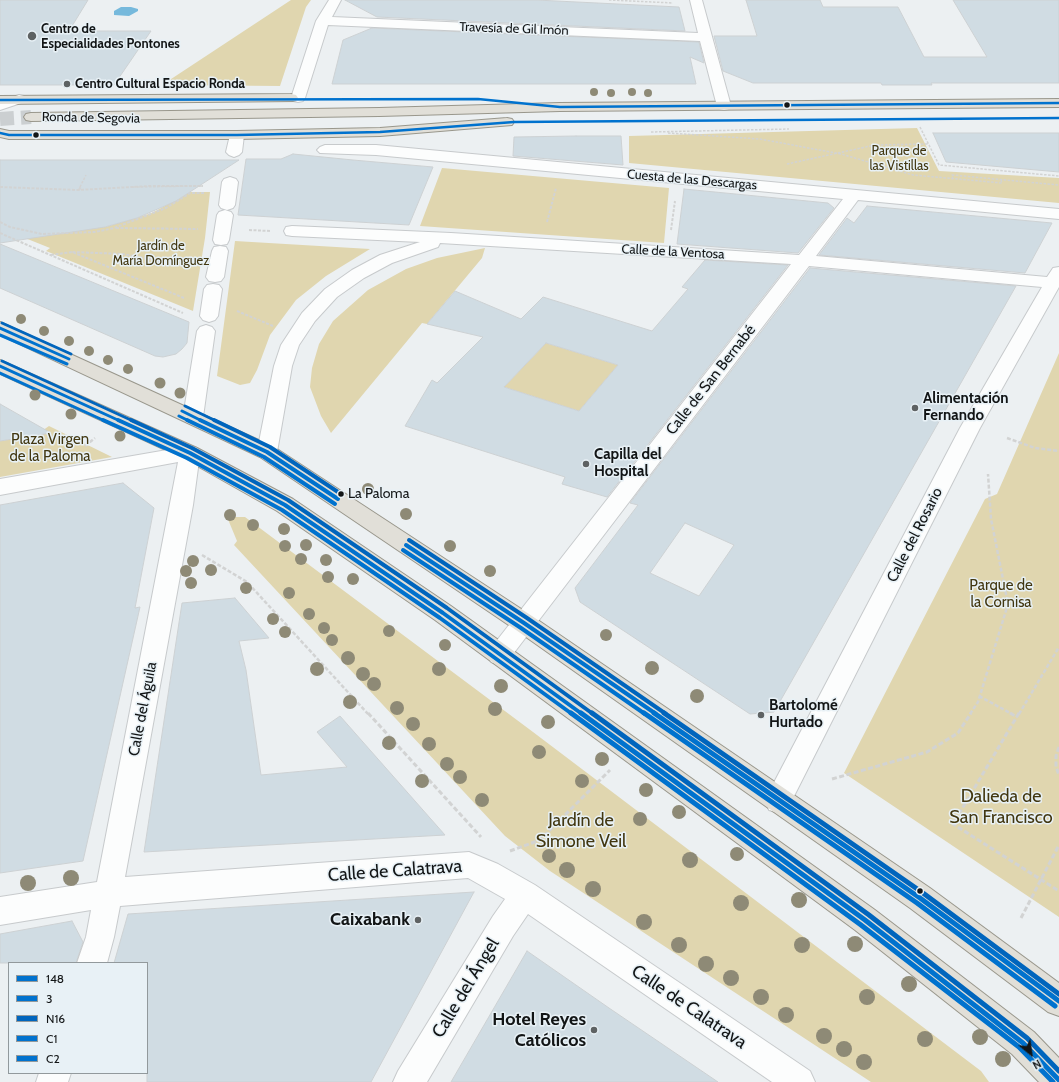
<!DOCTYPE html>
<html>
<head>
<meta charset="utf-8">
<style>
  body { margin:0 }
  #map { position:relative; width:1059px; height:1082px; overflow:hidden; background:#ecf0f2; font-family:Cabin,sans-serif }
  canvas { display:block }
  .legend { position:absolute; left:8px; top:962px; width:140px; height:112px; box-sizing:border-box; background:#e8f1f6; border:1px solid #92999c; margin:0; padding:5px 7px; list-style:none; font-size:12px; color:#121516 }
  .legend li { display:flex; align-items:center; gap:8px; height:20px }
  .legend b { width:20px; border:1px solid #92999c }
  .north { position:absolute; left:1011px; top:1034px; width:40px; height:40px; -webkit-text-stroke:3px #e8f1f6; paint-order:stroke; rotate:151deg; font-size:11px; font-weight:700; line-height:16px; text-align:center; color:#121516 }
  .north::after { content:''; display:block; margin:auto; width:14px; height:18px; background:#121516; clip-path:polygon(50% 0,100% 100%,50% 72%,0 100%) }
</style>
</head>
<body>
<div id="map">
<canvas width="1059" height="1082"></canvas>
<ul class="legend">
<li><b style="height:5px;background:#0072ce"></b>148</li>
<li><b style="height:5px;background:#0072ce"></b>3</li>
<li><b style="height:5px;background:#0065bd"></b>N16</li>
<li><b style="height:5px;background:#0072ce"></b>C1</li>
<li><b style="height:5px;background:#0072ce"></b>C2</li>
</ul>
<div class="north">N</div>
</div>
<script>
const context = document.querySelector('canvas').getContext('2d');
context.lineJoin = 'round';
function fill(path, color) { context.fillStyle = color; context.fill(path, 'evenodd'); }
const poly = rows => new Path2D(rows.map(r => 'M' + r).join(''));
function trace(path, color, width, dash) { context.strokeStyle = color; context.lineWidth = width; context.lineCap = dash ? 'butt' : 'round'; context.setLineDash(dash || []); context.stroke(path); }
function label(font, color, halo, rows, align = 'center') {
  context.font = font + ' Cabin,sans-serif'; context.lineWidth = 3; context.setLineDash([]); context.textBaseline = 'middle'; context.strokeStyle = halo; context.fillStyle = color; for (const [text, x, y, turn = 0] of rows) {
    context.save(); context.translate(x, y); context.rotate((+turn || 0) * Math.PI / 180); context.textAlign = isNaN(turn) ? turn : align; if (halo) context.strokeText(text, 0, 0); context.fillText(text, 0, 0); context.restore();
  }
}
fill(poly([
  [291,0,311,0,306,7,280,86,162,85],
  [917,128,939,171,1059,178,1059,203,629,163,629,136],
  [442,168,669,188,664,243,420,226],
  [190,192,210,192,205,238,193,311,46,251,50,248,0,228,105,227,152,213],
  [235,241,370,249,326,276,296,300,270,335,257,370,250,383,240,385,217,376],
  [485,248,482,258,427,324,422,323,331,433,321,416,310,387,312,368,319,344,333,321,368,290,406,269,437,258],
  [546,343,618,365,579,411,504,387],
  [1059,353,1059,917,844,773,985,499,997,494],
  [49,426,112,457,0,477,0,441,36,435],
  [227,517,245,517,533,732,981,1071,989,1082,871,1082,550,871,505,836,234,545,237,541]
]), '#e0d6af');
fill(poly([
  [121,7,131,7,138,9,138,11,129,16,114,15,114,11]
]), '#76b9dc');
const building = poly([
  [0,0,88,0,69,31,151,31,114,85,0,85,0,0],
  [345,0,536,0,679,7,685,31,377,17,345,0],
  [746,0,820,0,823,7,898,7,924,57,987,57,953,0,1059,0,1059,83,931,83,932,85,882,85,881,83,753,83,723,71,714,36,757,36,746,0],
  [372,28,699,42,704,63,690,57,696,84,332,84,343,40,372,28],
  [933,133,1059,133,1059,172,946,162,933,133],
  [576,136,621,136,623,165,513,156,514,137,576,136],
  [293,154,353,160,433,167,409,225,238,215,246,159,281,159,293,154],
  [0,160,239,160,176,201,137,218,105,227,0,243,0,160],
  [684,189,828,203,834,208,798,253,677,244,684,189],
  [867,206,911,210,1052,223,1025,273,819,255,847,218,854,223,867,206],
  [0,244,189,322,187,343,182,349,176,354,163,357,155,356,0,288,0,244],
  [705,260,788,265,607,497,562,484,565,477,405,426,432,380,437,383,483,337,427,324,455,291,521,319,543,297,652,331,688,289,682,287,705,260],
  [546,343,618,365,579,411,504,387,546,343],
  [810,268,1016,286,774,712,750,714,580,602,575,588,638,505,630,503,810,268],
  [685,523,734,545,699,596,650,573,685,523],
  [0,404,51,433,0,441,0,404],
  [123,483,154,508,135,608,140,607,83,861,0,873,0,505,123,483],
  [235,598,269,638,239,641,246,670,261,775,347,767,317,732,340,716,445,835,144,852,182,603,235,598],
  [474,892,371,1082,147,1082,147,963,114,963,128,914,474,892],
  [72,921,83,942,76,963,0,963,0,934,72,921],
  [527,951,609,1008,718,1082,451,1082,527,951]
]);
fill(building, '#d0dce3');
trace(building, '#cdd1d3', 1);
trace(poly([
  [0,119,31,117]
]), '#cbcfd1', 14, [14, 7]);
const minor = poly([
  [329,0,341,0,332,17,698,33,690,0,702,0,731,106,729,109,724,110,719,109,717,106,700,41,328,25,305,98,303,101,298,102,293,101,291,98,316,21,329,0],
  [19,95,24,96,26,99,24,102,0,110,0,101,19,95],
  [237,131,242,132,244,135,242,152,239,155,234,157,229,155,226,152,230,135,232,132,237,131],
  [325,145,376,145,1059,209,1059,219,858,200,816,256,1047,277,1053,268,1059,267,1059,287,980,428,787,810,778,813,769,810,765,801,769,792,960,428,1042,287,809,266,507,662,499,665,491,662,487,655,491,648,791,264,440,243,438,247,392,263,364,278,337,297,315,321,299,345,292,366,277,452,274,457,267,459,260,457,257,452,274,366,281,345,302,313,325,289,352,270,380,255,420,242,292,236,286,235,284,231,286,227,292,226,451,233,799,255,843,199,376,155,320,153,317,150,320,147,325,145],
  [230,177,236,179,238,182,235,205,233,208,227,210,221,208,219,205,222,182,224,179,230,177],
  [225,210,231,212,233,215,229,240,227,244,221,245,215,244,213,240,217,215,219,212,225,210],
  [220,246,226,247,228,251,224,277,221,281,215,282,209,281,206,277,212,251,214,247,220,246],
  [213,284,219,285,222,289,218,316,215,320,209,322,203,320,200,316,204,289,207,285,213,284],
  [206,325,212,327,215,331,203,417,200,422,193,424,186,422,183,417,197,331,200,327,206,325],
  [190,446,197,448,200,453,193,505,125,877,469,852,498,864,535,885,810,1071,815,1082,772,1082,528,914,513,936,427,1082,393,1082,398,1071,493,916,505,899,468,878,120,906,114,937,107,963,77,963,86,937,91,910,0,925,0,897,97,882,178,462,0,495,0,479,190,446],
  [39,1073,71,1073,68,1082,36,1082,39,1073]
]);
const major = poly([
  [291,94,296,95,298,98,296,101,0,104,0,96,291,94],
  [1059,99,1059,107,560,111,379,116,31,121,26,120,24,117,26,114,31,113,379,108,560,103,1059,99],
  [507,118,512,119,514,122,512,125,380,136,237,139,9,139,0,137,0,129,9,131,237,131,380,128,507,118],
  [0,322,274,447,532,616,930,888,1059,983,1059,1016,1048,1012,910,908,516,630,260,457,0,335,0,322],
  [0,360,197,448,293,499,451,606,875,910,1034,1032,1059,1058,1059,1082,1039,1082,1012,1054,855,930,435,620,277,511,183,458,0,374,0,360]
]);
trace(minor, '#c7cacc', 2);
trace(major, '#99978c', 2);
trace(poly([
  [609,0,673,3],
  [920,127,939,165,1059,176],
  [651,132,789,129],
  [668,133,760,139,841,154,913,175,1002,183,1001,180],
  [787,164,875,145,929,144],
  [953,179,952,175,1059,185],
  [80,187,86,175],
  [133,187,203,186]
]), '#d2d3d3', 1.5, [2.5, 1.5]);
trace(poly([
  [0,187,78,190,150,186,203,186],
  [79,190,81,186],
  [0,222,10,227,42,234,95,232,114,228,166,208,190,193,204,193],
  [547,222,556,188],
  [116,228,198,229],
  [249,230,270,231],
  [671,230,675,201],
  [0,233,183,313],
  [51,255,72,252],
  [184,298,72,252,123,254,190,267],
  [237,311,273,326]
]), '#d2d3d3', 2, [3, 1.5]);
trace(poly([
  [1007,438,1035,448,1059,451],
  [85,446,95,438],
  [202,555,247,582,368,714],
  [979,696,1012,714],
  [970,714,978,702,1008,604,991,519,988,474],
  [1019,714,1059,647]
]), '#d2d3d3', 2.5, [4, 2]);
trace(poly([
  [368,713,481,837],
  [1010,713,1017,717],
  [1019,713,953,824,1059,891],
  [1059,747,1056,756,1056,767,1059,775],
  [832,779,927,752,958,733,971,713],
  [510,851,540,840,610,770],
  [1021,918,1059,845]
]), '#d2d3d3', 3, [5, 2.5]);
fill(minor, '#fcfdfd');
fill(major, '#e1dfd8');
trace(poly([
  [0,328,69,359],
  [0,366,120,421],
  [182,411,202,421]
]), '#0072ce', 3);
trace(poly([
  [118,420,190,453,285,505,443,613,582,714],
  [200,420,267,452,338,499],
  [406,545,524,623,656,714]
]), '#0072ce', 4);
trace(poly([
  [581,713,865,920,1023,1043,1059,1080],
  [654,713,920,898,1059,1001]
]), '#0072ce', 5);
trace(poly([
  [0,335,67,364],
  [0,373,105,421],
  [179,416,189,421]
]), '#0072ce', 3);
trace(poly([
  [103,420,187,458,282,510,440,618,572,714],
  [187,420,264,457,335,504],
  [403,550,521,628,645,714]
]), '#0072ce', 4);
trace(poly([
  [571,713,861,925,1019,1047,1053,1082],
  [644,713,917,903,1055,1006]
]), '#0072ce', 5);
trace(poly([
  [2,323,71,354],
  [2,361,133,421],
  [185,406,216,421]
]), '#0065bd', 3);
trace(poly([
  [131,420,192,448,288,500,447,608,593,714],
  [214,420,270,447,341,494],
  [409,540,527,618,666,714]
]), '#0065bd', 4);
trace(poly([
  [592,713,869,915,1027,1038,1059,1071],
  [664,713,923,893,1059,994]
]), '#0065bd', 5);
trace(poly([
  [0,133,9,135,237,135,380,132,514,122,1059,118]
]), '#0072ce', 2.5);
trace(poly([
  [0,100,478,99,560,107,1059,103]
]), '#0072ce', 2.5);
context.fillStyle = '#8e8a76';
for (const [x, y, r] of [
  [594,92,4],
  [632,92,4],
  [611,93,4],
  [648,93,4],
  [21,319,5],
  [44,331,5],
  [69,341,5],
  [89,351,5],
  [108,360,5],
  [128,369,5],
  [160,383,5.5],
  [180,393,5.5],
  [35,395,5.5],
  [71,414,5.5],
  [120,436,5.5],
  [368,489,6],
  [406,514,6],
  [230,515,6],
  [253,525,6],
  [284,529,6],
  [306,545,6],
  [285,546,6],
  [450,546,6],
  [301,559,6],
  [326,560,6],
  [193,561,6],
  [211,570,6],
  [186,571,6],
  [490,571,6],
  [328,577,6],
  [353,579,6],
  [191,583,6],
  [246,588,6],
  [289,593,6],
  [309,614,6],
  [273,619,6],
  [324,628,6],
  [389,631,6],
  [285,632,6],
  [606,635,6],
  [332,640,6],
  [445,645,6],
  [348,658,7],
  [652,668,7],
  [317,669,7],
  [439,669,7],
  [363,674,7],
  [374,684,7],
  [501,686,7],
  [697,696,7],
  [350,702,7],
  [397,708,7],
  [495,709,7],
  [548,722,7],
  [413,724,7],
  [389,743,7],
  [429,744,7],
  [539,752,7],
  [602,759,7],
  [447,764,7],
  [460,777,7],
  [422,781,7],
  [582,781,7],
  [646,790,7],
  [482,800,7],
  [679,812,7],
  [640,819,7],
  [737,854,7],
  [549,856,7],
  [690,860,8],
  [567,870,8],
  [71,878,8],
  [28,883,8],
  [593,889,8],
  [799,900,8],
  [741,903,8],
  [644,922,8],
  [855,944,8],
  [679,945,8],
  [802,945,8],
  [706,964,8],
  [731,978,8],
  [909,984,8],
  [761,997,8],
  [867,997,8],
  [786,1015,8],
  [824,1036,8],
  [980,1037,8],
  [925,1039,8],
  [844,1049,8],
  [1003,1059,8],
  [864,1062,8]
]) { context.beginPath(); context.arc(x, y, r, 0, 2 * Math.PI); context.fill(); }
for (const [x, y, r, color] of [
  [32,36,5,"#5e6263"],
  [67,84,4,"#5e6263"],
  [787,105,3.5,"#121516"],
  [36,135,3.5,"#121516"],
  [915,408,4,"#5e6263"],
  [586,464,4,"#5e6263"],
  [341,494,3.5,"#121516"],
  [761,715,4,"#5e6263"],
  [920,891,3.5,"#121516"],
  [418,920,4,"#5e6263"],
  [594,1030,4,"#5e6263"]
]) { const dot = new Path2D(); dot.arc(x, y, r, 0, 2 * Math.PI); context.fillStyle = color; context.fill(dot); trace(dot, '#e8f1f6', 1.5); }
label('bold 13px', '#121516', '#e8f1f6', [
  ["Centro de",41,29],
  ["Especialidades Pontones",41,44],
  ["Centro Cultural Espacio Ronda",75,84]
], 'left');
label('13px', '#121516', '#e8f1f6', [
  ["Travesía de Gil Imón",514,29,2],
  ["Ronda de Segovia",91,118,1],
  ["Cuesta de las Descargas",692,180,5],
  ["Calle de la Ventosa",673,252,3]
]);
label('13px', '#423710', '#e8f1f6', [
  ["Parque de",899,151],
  ["las Vistillas",899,166],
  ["Jardín de",161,246],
  ["María Domínguez",161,261]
]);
label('14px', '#121516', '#e8f1f6', [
  ["La Paloma",348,494]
], 'left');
label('15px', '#121516', '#e8f1f6', [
  ["Calle de San Bernabé",711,380,-52],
  ["Calle del Rosario",915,535,-63],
  ["Calle del Águila",143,709,-79]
]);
label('bold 15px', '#121516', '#e8f1f6', [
  ["Alimentación",923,399],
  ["Fernando",923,416],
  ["Capilla del",594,455],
  ["Hospital",594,472],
  ["Bartolomé",769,706],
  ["Hurtado",769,723]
], 'left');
label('15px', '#423710', '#e8f1f6', [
  ["Plaza Virgen",50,440],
  ["de la Paloma",50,457],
  ["Parque de",1001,586],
  ["la Cornisa",1001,603]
]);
label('18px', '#423710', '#e8f1f6', [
  ["Dalieda de",1001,797],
  ["San Francisco",1001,818],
  ["Jardín de",581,821],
  ["Simone Veil",581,842]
]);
label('18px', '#121516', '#e8f1f6', [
  ["Calle de Calatrava",395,871,-4],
  ["Calle del Ángel",466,988,-59],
  ["Calle de Calatrava",689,1007,34]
]);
label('bold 18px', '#121516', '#e8f1f6', [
  ["Caixabank",410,920],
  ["Hotel Reyes",586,1020],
  ["Católicos",586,1041]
], 'right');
</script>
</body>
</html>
